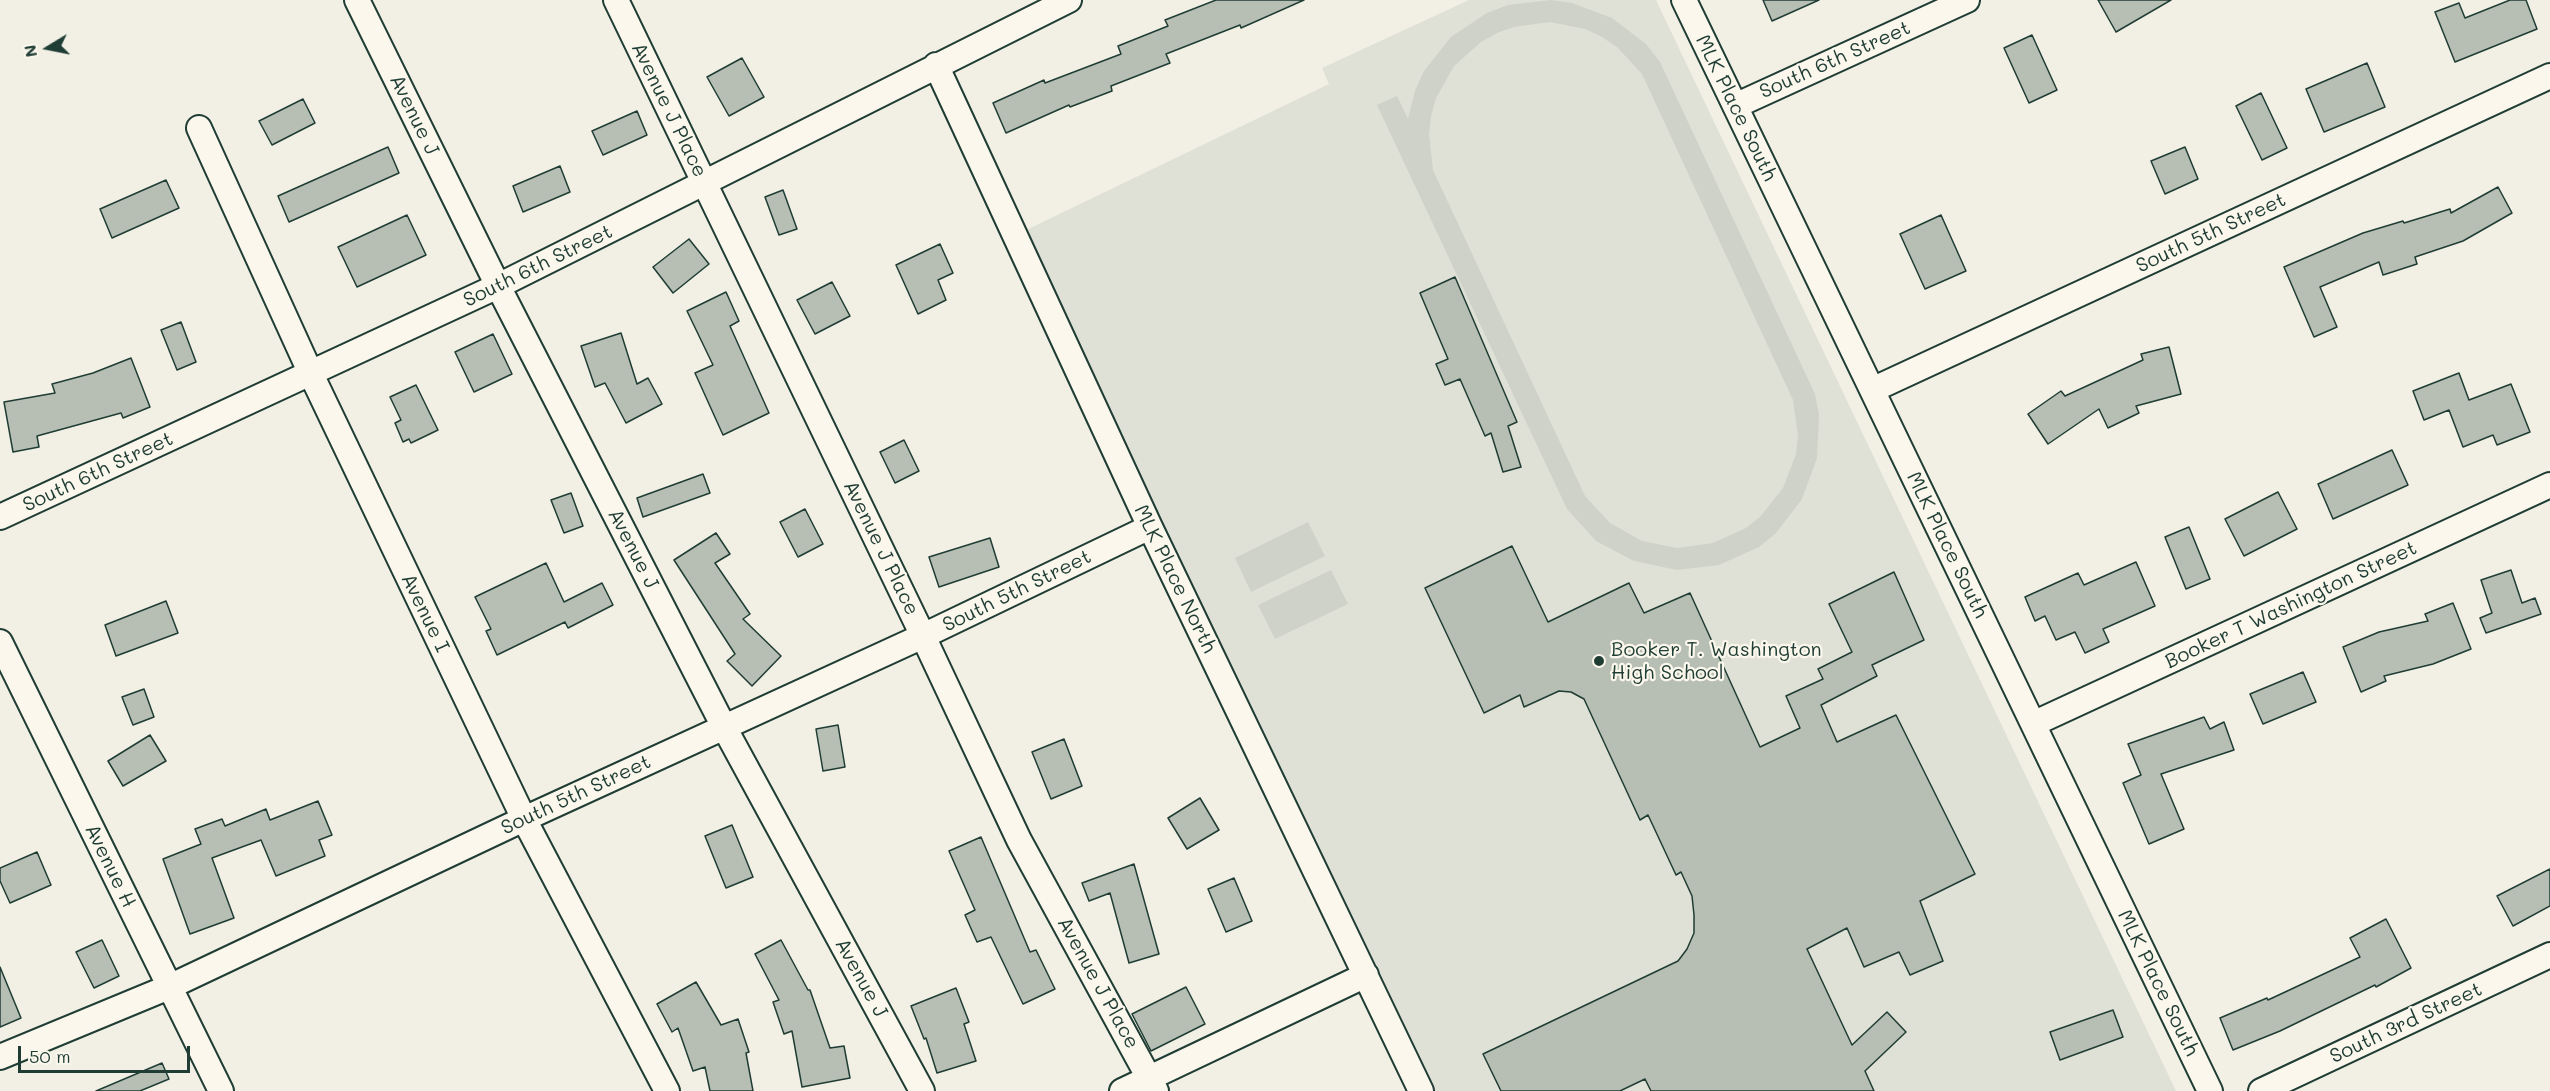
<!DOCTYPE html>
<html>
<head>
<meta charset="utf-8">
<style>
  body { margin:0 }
  #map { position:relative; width:2550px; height:1091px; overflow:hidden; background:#f2f0e5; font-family:Mali,sans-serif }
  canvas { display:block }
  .north { position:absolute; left:18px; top:18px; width:60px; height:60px; -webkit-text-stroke:4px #fbf7ec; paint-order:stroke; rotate:260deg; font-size:16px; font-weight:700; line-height:24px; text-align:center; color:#1f3d34 }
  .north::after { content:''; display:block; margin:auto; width:21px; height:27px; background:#1f3d34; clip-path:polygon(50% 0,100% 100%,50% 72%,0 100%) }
  .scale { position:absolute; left:18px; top:1046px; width:172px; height:27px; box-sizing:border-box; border:3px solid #1f3d34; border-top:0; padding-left:8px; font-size:18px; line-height:21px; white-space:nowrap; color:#1f3d34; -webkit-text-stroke:4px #fbf7ec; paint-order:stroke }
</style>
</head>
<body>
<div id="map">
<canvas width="2550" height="1091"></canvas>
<div class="north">N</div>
<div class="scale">50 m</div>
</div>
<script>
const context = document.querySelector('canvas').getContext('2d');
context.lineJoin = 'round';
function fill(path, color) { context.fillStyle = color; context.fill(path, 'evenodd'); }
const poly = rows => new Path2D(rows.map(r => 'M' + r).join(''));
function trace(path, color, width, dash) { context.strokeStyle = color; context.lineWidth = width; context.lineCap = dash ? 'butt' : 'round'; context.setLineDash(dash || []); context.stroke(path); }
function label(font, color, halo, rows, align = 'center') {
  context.font = font + ' Mali,sans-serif'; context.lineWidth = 4.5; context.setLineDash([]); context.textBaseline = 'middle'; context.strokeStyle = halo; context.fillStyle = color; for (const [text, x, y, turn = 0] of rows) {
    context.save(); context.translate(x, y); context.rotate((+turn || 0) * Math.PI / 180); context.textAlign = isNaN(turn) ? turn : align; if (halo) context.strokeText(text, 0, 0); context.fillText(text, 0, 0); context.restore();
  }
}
fill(poly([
  [1469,0,1656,0,2176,1091,1433,1091,1022,232,1329,84,1322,68]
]), '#e0e1d6');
fill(poly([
  [1551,0,1572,3,1612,18,1646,44,1660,62,1815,394,1819,415,1817,458,1802,499,1776,533,1759,547,1719,565,1677,570,1634,561,1596,541,1567,509,1377,105,1397,96,1408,119,1415,91,1424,71,1451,37,1487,13,1508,5],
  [1550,22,1585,29,1602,37,1617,47,1642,74,1793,400,1798,436,1796,454,1783,488,1760,517,1746,528,1713,543,1677,548,1642,541,1610,523,1585,496,1433,170,1429,134,1431,116,1436,98,1454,66,1481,42,1497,33,1514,27],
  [1308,522,1325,556,1251,592,1235,558],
  [1331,570,1348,604,1275,639,1258,605]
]), '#cfd2c8');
const building = poly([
  [1216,0,1304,0,1241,28,1240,25,1166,54,1170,63,1111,86,1112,91,1070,107,1069,105,1006,133,993,103,1044,80,1045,83,1121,54,1118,46,1168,26,1165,20,1216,0],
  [1763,0,1819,0,1772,21,1763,0],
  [2098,0,2171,0,2116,32,2098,0],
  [2510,0,2526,0,2537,29,2455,62,2435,12,2459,3,2465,18,2510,0],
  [2032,35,2057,90,2029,103,2004,48,2032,35],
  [742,58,764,97,729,116,707,77,742,58],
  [2367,63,2385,107,2324,132,2306,89,2367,63],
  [2261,93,2287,148,2262,160,2236,106,2261,93],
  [303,99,315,123,272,145,259,121,303,99],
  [637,111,647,135,603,155,592,131,637,111],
  [388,147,399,173,289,222,278,196,388,147],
  [2185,147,2198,179,2165,194,2151,161,2185,147],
  [560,166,570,192,523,212,513,186,560,166],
  [166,180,179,208,112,238,100,209,166,180],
  [2498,187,2512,213,2463,241,2415,257,2417,264,2383,275,2379,262,2320,287,2337,327,2314,337,2284,267,2363,233,2403,221,2404,223,2450,209,2451,213,2498,187],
  [783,190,797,229,779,235,765,197,783,190],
  [407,215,426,255,357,287,338,247,407,215],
  [1941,215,1966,271,1925,289,1900,234,1941,215],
  [689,239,709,264,673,293,653,267,689,239],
  [940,244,953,273,938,280,946,300,918,314,896,265,940,244],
  [1455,277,1517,422,1508,426,1521,467,1503,472,1491,433,1485,436,1460,379,1445,385,1436,364,1448,359,1420,293,1455,277],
  [832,282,850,316,815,334,797,300,832,282],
  [726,292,739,321,730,326,769,413,723,435,695,373,713,365,687,311,726,292],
  [181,322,196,362,177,370,161,330,181,322],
  [621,333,637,384,648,378,662,404,626,423,605,383,595,387,581,346,621,333],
  [493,334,512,374,474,392,455,352,493,334],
  [2169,347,2181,394,2136,406,2139,413,2108,428,2099,409,2048,444,2028,414,2061,391,2065,396,2143,360,2141,354,2169,347],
  [131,358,150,407,123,418,121,413,37,436,39,447,13,452,4,402,55,393,52,384,93,373,131,358],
  [2459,373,2469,400,2511,384,2530,432,2497,445,2493,435,2463,447,2449,410,2424,420,2413,391,2459,373],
  [416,385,438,430,411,443,409,439,403,442,395,423,401,420,390,397,416,385],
  [904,440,919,471,895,483,880,452,904,440],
  [2392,450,2408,485,2333,519,2318,484,2392,450],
  [703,474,710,493,643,517,637,498,703,474],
  [2278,492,2297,529,2244,556,2225,519,2278,492],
  [571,493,583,526,564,533,551,500,571,493],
  [805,509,823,544,798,557,780,522,805,509],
  [2189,527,2210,579,2186,589,2165,537,2189,527],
  [716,533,730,554,715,563,750,614,743,619,781,656,752,686,727,661,735,654,674,560,716,533],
  [990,538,999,567,939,587,929,557,990,538],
  [1512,546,1548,622,1629,583,1644,613,1690,593,1760,747,1800,728,1786,696,1823,679,1818,669,1852,652,1829,604,1894,572,1924,640,1872,665,1877,676,1821,705,1837,742,1896,715,1975,874,1920,901,1943,961,1910,975,1899,952,1864,967,1847,928,1807,949,1852,1045,1887,1012,1906,1032,1865,1071,1874,1091,1651,1091,1645,1079,1620,1091,1501,1091,1483,1054,1678,961,1687,949,1694,933,1694,915,1692,896,1681,872,1676,875,1648,815,1640,820,1584,699,1571,692,1559,691,1524,707,1520,695,1484,713,1425,588,1512,546],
  [2136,562,2155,606,2103,629,2109,642,2085,653,2075,632,2056,640,2045,616,2035,621,2025,597,2078,573,2084,585,2136,562],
  [546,563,564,602,602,583,613,605,568,628,565,622,497,655,486,631,491,629,475,597,546,563],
  [2511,570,2522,603,2535,598,2541,614,2486,633,2480,618,2492,613,2481,580,2511,570],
  [166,601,178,633,116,656,105,625,166,601],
  [2453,603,2471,649,2433,664,2384,676,2386,681,2361,692,2343,647,2379,632,2428,621,2425,614,2453,603],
  [2303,672,2316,702,2263,724,2250,694,2303,672],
  [144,689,154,717,133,725,122,697,144,689],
  [2204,717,2210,729,2224,722,2234,750,2161,774,2184,829,2149,844,2123,783,2141,775,2128,744,2204,717],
  [838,725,845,767,823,771,816,729,838,725],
  [150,735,166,761,123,786,108,761,150,735],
  [1064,739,1082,786,1051,799,1032,752,1064,739],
  [1200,798,1219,830,1187,849,1168,818,1200,798],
  [318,801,332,835,319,840,325,856,276,876,261,840,212,858,234,918,190,934,163,859,201,844,195,829,222,819,225,826,266,809,270,820,318,801],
  [732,825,753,877,726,888,705,836,732,825],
  [981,837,1030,952,1036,950,1055,989,1023,1004,991,937,977,942,965,915,975,910,949,851,981,837],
  [37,852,51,885,10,903,0,881,0,868,37,852],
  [1134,864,1159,954,1129,963,1110,893,1089,901,1082,883,1134,864],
  [2550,869,2550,906,2513,926,2497,896,2550,869],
  [1234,878,1252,921,1226,932,1208,889,1234,878],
  [2386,919,2411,968,2376,987,2375,985,2280,1031,2233,1050,2220,1018,2267,998,2268,1000,2360,957,2350,938,2386,919],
  [102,940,119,976,94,988,76,952,102,940],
  [781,940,808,990,810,990,830,1048,844,1046,850,1078,802,1087,792,1031,784,1034,773,1002,779,1000,755,954,781,940],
  [0,967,21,1018,0,1027,0,967],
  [696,982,721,1025,738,1019,749,1052,746,1053,753,1091,710,1091,705,1067,693,1071,678,1028,672,1032,657,1004,696,982],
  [1186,987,1205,1024,1151,1051,1132,1014,1186,987],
  [956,988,969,1022,964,1024,976,1061,937,1073,926,1038,924,1039,911,1006,956,988],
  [2113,1010,2123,1037,2060,1060,2050,1032,2113,1010],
  [162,1063,169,1079,140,1091,96,1091,162,1063]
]);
fill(building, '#b7beb3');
trace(building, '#1f3d34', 1.5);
const minor = poly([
  [357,0,498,286,724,727,922,1091],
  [616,0,923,636,1019,840,1156,1091],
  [1684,0,2210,1091],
  [936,65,1150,527,1421,1091],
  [1735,106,1967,0],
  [199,128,311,374,524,819,667,1091],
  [1872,390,2550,76],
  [0,517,498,286,1069,0],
  [0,642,221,1091],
  [2033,724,2550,485],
  [0,1057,169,987,524,819,923,636,1150,527],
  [1122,1091,1366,975],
  [2261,1091,2550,955]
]);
trace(minor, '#1f3d34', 28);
trace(minor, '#fbf7ec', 24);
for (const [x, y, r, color] of [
  [1599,661,6,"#1f3d34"]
]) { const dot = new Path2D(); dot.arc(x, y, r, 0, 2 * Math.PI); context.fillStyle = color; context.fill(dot); trace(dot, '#fbf7ec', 2); }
label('20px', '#1f3d34', '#fbf7ec', [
  ["South 6th Street",1835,60,-24],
  ["MLK Place South",1736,108,64],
  ["Avenue J Place",669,110,64],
  ["Avenue J",414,115,64],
  ["South 5th Street",2211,233,-25],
  ["South 6th Street",538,266,-26],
  ["South 6th Street",98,472,-25],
  ["MLK Place South",1947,545,64],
  ["Avenue J Place",881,548,64],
  ["Avenue J",633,549,63],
  ["MLK Place North",1175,579,64],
  ["South 5th Street",1017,591,-26],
  ["Booker T Washington Street",2291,605,-25],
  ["Avenue I",425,613,64],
  ["South 5th Street",576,795,-25],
  ["Avenue H",110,866,64],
  ["Avenue J",861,978,61],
  ["Avenue J Place",1098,983,61],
  ["MLK Place South",2158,983,64],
  ["South 3rd Street",2406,1023,-25]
]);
label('20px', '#1f3d34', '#fbf7ec', [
  ["Booker T. Washington",1611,650],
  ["High School",1611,673]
], 'left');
</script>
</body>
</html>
